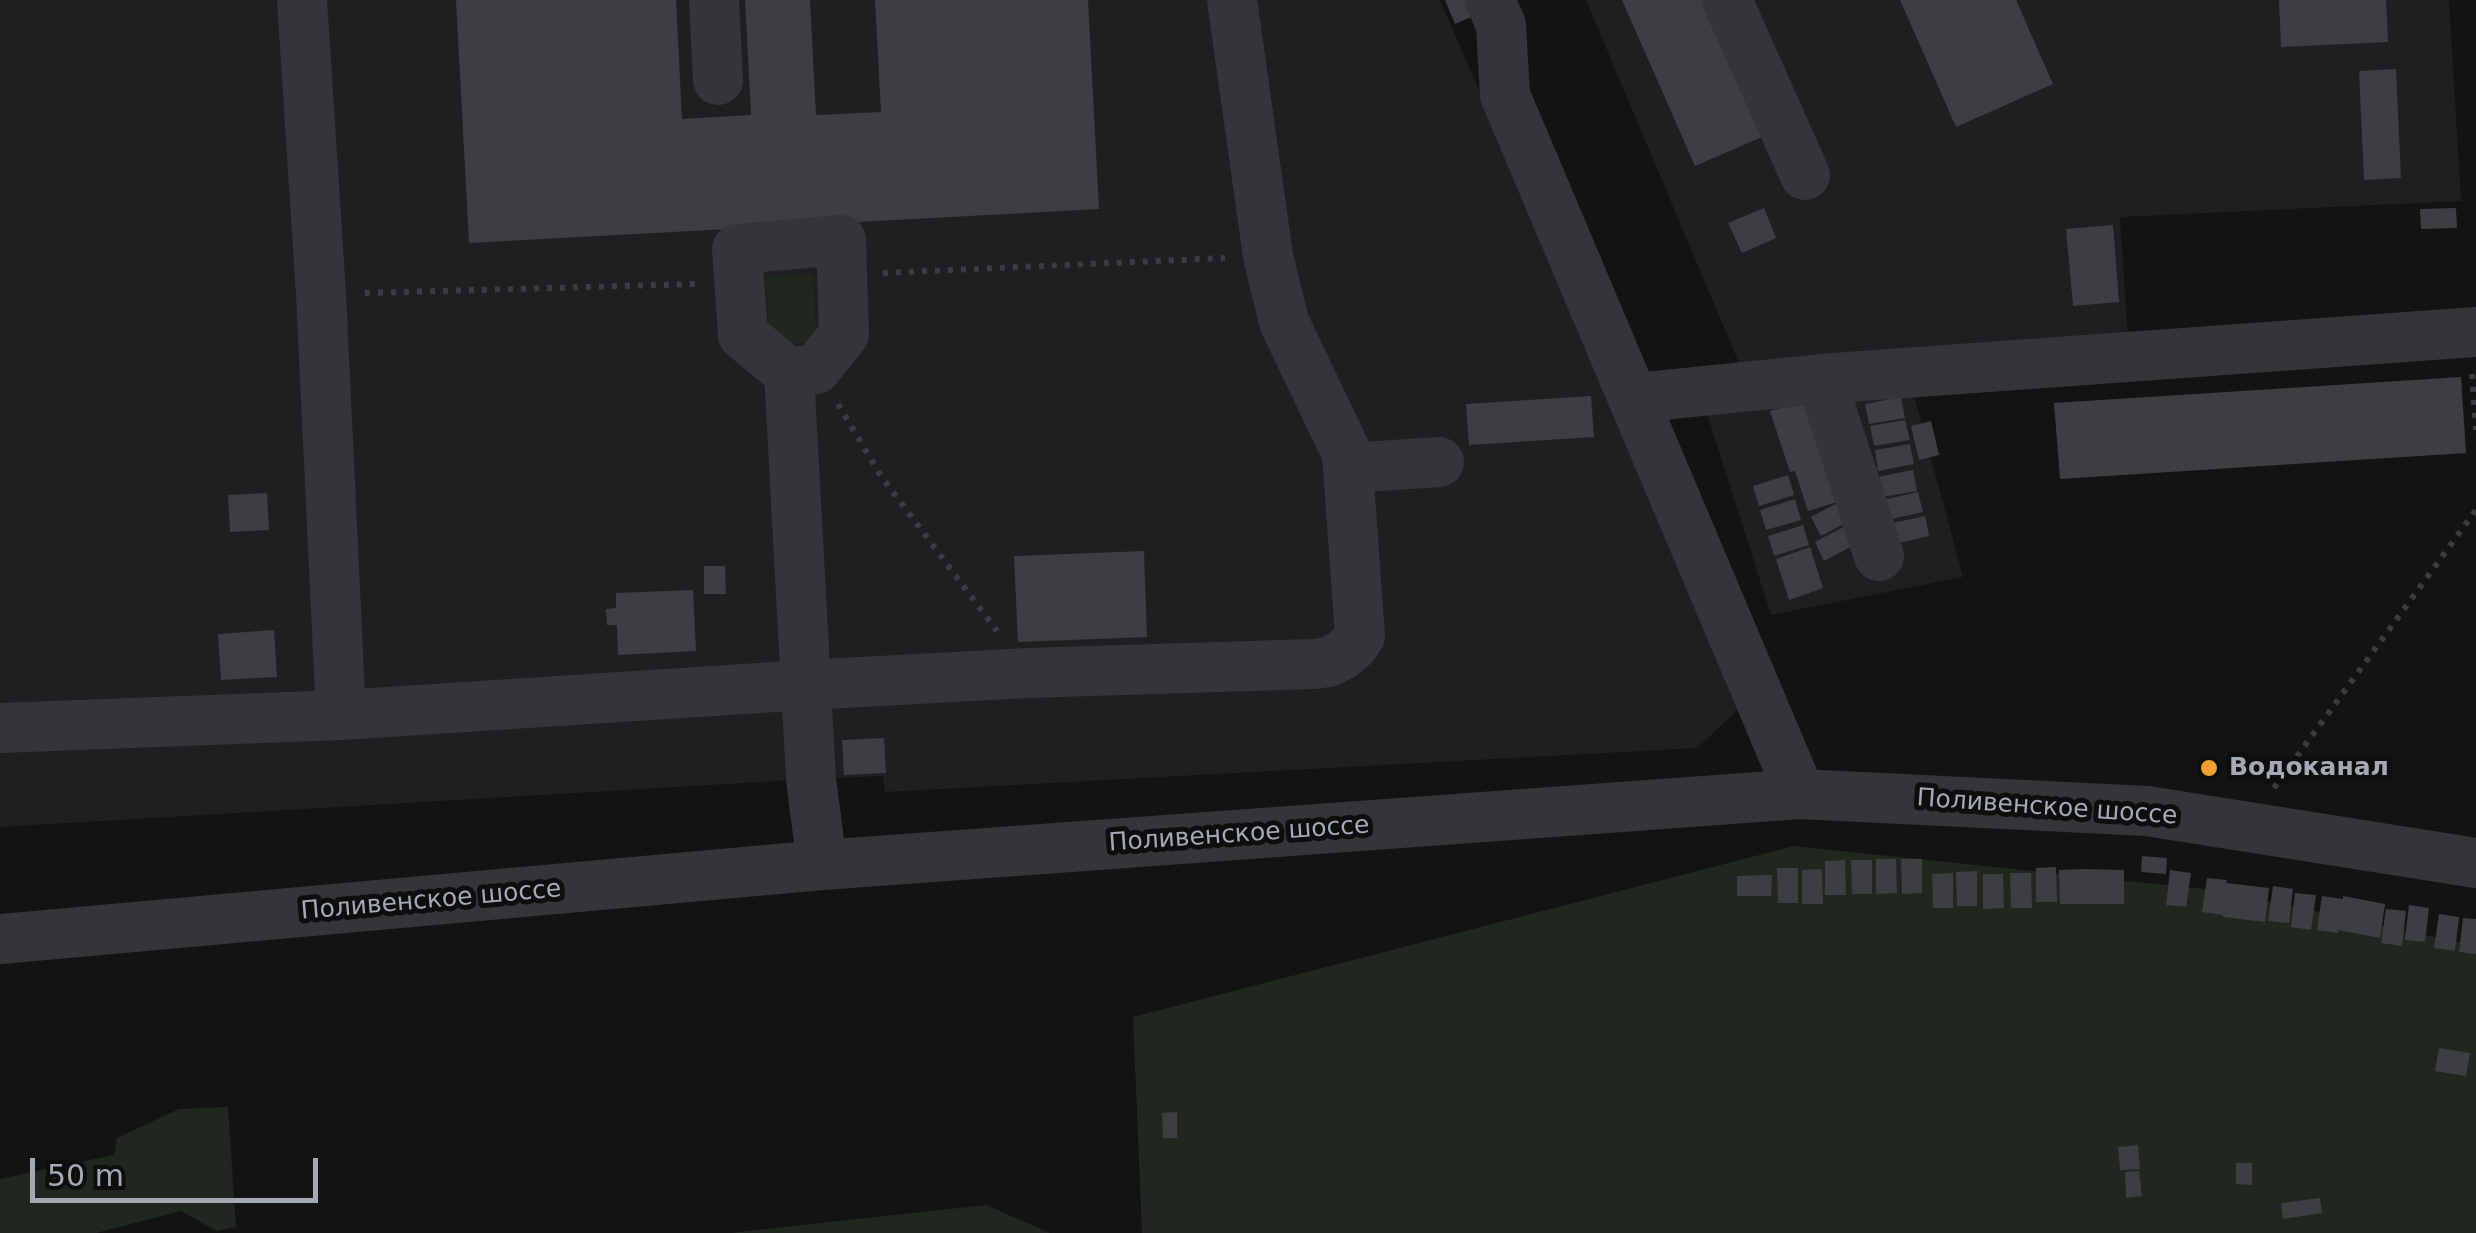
<!DOCTYPE html>
<html>
<head>
<meta charset="utf-8">
<style>
  body { margin:0 }
  #map { position:relative; width:2476px; height:1233px; overflow:hidden; background:#131314; font-family:"DejaVu Sans",sans-serif }
  canvas { display:block }
  .scale { position:absolute; left:30px; top:1158px; width:288px; height:45px; box-sizing:border-box; border:5px solid #a4aab4; border-top:0; padding-left:12px; font-size:30px; line-height:35px; white-space:nowrap; color:#a4aab4; -webkit-text-stroke:8px #0e0e0f; paint-order:stroke }
</style>
</head>
<body>
<div id="map">
<canvas width="2476" height="1233"></canvas>
<div class="scale">50 m</div>
</div>
<script>
const context = document.querySelector('canvas').getContext('2d');
context.lineJoin = 'round';
function fill(path, color) { context.fillStyle = color; context.fill(path, 'evenodd'); }
const poly = rows => new Path2D(rows.map(r => 'M' + r).join(''));
function trace(path, color, width, dash) { context.strokeStyle = color; context.lineWidth = width; context.lineCap = dash ? 'butt' : 'round'; context.setLineDash(dash || []); context.stroke(path); }
function label(font, color, halo, rows, align = 'center') {
  context.font = font + ' "DejaVu Sans",sans-serif'; context.lineWidth = 10; context.setLineDash([]); context.textBaseline = 'middle'; context.strokeStyle = halo; context.fillStyle = color; for (const [text, x, y, turn = 0] of rows) {
    context.save(); context.translate(x, y); context.rotate((+turn || 0) * Math.PI / 180); context.textAlign = isNaN(turn) ? turn : align; if (halo) context.strokeText(text, 0, 0); context.fillText(text, 0, 0); context.restore();
  }
}
fill(poly([
  [0,0,1440,0,1744,704,1697,748,885,792,883,776,811,779,0,827],
  [1586,0,2449,0,2461,201,2120,217,2128,339,1741,368],
  [1911,384,1963,577,1771,615,1704,404]
]), '#1f1f21');
fill(poly([
  [812,274,817,342,770,345,766,277],
  [1794,846,2223,891,2476,946,2476,1233,1142,1233,1133,1017],
  [228,1107,236,1227,217,1231,181,1211,96,1233,0,1233,0,1179,114,1155,117,1138,179,1109],
  [986,1205,1050,1233,733,1233,738,1232]
]), '#1f271f');
fill(poly([
  [456,0,676,0,682,119,751,115,745,0,810,0,816,115,881,112,875,0,1088,0,1099,209,469,243],
  [1445,0,1475,0,1481,13,1455,24],
  [1622,0,1702,0,1762,137,1695,166],
  [1900,0,2016,0,2053,84,1956,127],
  [2279,0,2386,0,2388,42,2281,47],
  [2396,69,2401,178,2364,180,2359,71],
  [1764,208,1776,238,1742,253,1728,223],
  [2456,208,2457,228,2421,229,2420,209],
  [2113,225,2119,302,2073,306,2066,229],
  [2461,377,2466,453,2060,479,2054,403],
  [1591,396,1594,437,1469,445,1466,404],
  [1901,397,1905,418,1869,424,1865,404],
  [1805,400,1843,500,1808,511,1795,471,1790,472,1770,411],
  [1905,420,1910,440,1874,446,1870,426],
  [1931,421,1939,455,1919,460,1911,426],
  [1910,444,1914,464,1878,471,1875,450],
  [1913,470,1917,491,1882,497,1877,477],
  [1788,475,1794,495,1759,506,1753,486],
  [1918,492,1923,512,1887,520,1883,500],
  [267,493,269,530,230,532,228,495],
  [1795,499,1801,520,1766,530,1760,510],
  [1843,500,1853,519,1821,536,1811,517],
  [1925,516,1929,536,1894,544,1889,524],
  [1803,525,1809,545,1774,556,1768,536],
  [1847,525,1856,544,1824,561,1815,542],
  [1810,547,1823,588,1789,600,1776,559],
  [1144,551,1147,637,1018,642,1014,556],
  [704,566,725,566,726,594,704,594],
  [693,590,696,651,618,655,617,625,607,625,606,609,616,608,616,593],
  [274,630,277,677,221,680,218,634],
  [884,738,886,773,844,775,842,740],
  [2142,856,2167,858,2166,874,2141,872],
  [1876,859,1896,859,1897,893,1876,894],
  [1901,859,1922,859,1922,893,1902,894],
  [1845,860,1846,895,1825,895,1825,861],
  [1851,860,1872,860,1872,894,1852,894],
  [2056,867,2057,902,2036,902,2036,868],
  [1777,868,1798,868,1798,903,1778,903],
  [1822,869,1823,904,1802,904,1802,870],
  [2083,869,2124,870,2124,904,2060,904,2059,870],
  [2170,870,2191,873,2186,907,2166,905],
  [1977,871,1977,906,1957,906,1956,872],
  [1953,873,1953,908,1933,908,1932,874],
  [2010,873,2031,873,2032,908,2011,908],
  [1983,874,2003,874,2004,908,1983,909],
  [1772,875,1771,896,1737,896,1737,876],
  [2207,878,2227,880,2226,883,2269,888,2265,922,2223,917,2223,915,2202,912],
  [2273,886,2293,889,2289,923,2268,921],
  [2295,893,2316,895,2311,930,2291,927],
  [2322,896,2343,899,2343,896,2385,904,2380,938,2338,930,2338,933,2317,930],
  [2409,905,2429,908,2425,942,2405,940],
  [2386,909,2406,911,2402,946,2381,943],
  [2439,914,2459,917,2455,951,2434,948],
  [2463,918,2476,919,2476,954,2459,952],
  [2439,1048,2470,1053,2466,1076,2435,1071],
  [1177,1112,1177,1138,1163,1138,1162,1113],
  [2138,1145,2140,1169,2120,1170,2118,1147],
  [2236,1163,2252,1163,2252,1185,2236,1184],
  [2139,1171,2142,1196,2126,1198,2125,1172],
  [2320,1198,2322,1213,2283,1219,2281,1203]
]), '#3d3e41');
trace(poly([
  [883,273,1225,258],
  [365,293,697,284],
  [2472,374,2476,430],
  [838,404,881,476,997,631],
  [2274,788,2476,510]
]), '#3a3c40', 6, [5, 8]);
trace(poly([
  [302,0,321,294,341,715],
  [714,0,718,80],
  [1490,0,1501,25,1505,95,1800,794],
  [1727,0,1805,175],
  [789,373,816,369,844,334,841,240,737,249,743,335,789,373,811,779,822,865],
  [1821,379,2476,332],
  [1634,398,1821,379,1879,556],
  [1348,468,1439,462],
  [0,728,341,715,806,685,1028,673,1314,664,1329,662,1342,655,1354,645,1360,636,1347,454,1284,322,1268,256,1232,0],
  [0,939,822,865,1800,794,2147,811,2476,863]
]), '#343539', 50);
for (const [x, y, r, color] of [
  [2209,768,10,"#ee9f30"]
]) { const dot = new Path2D(); dot.arc(x, y, r, 0, 2 * Math.PI); context.fillStyle = color; context.fill(dot); trace(dot, '#0e0e0f', 4); }
label('bold 25px', '#a4aab4', '#0e0e0f', [
  ["Водоканал",2229,768]
], 'left');
label('25px', '#a4aab4', '#0e0e0f', [
  ["Поливенское шоссе",2047,808,4],
  ["Поливенское шоссе",1239,835,-4],
  ["Поливенское шоссе",431,901,-5]
]);
</script>
</body>
</html>
